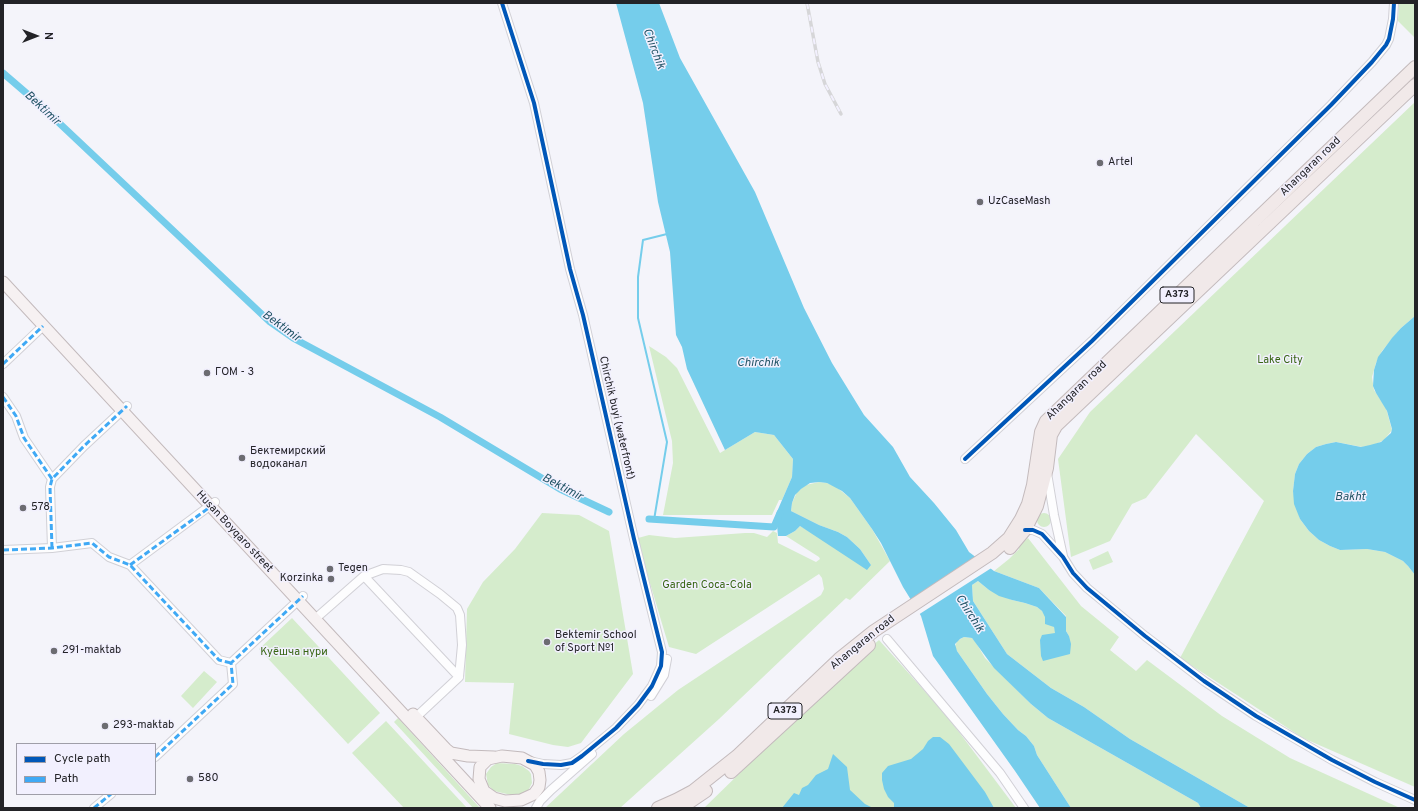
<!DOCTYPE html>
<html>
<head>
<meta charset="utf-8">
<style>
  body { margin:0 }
  #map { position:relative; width:1418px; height:811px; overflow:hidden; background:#f4f4fa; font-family:Overpass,sans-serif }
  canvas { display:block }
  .frame { position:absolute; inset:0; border:4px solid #232327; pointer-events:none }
  .legend { position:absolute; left:16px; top:743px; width:140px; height:52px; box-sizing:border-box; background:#f2f0fe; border:1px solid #9f9ea8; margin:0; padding:5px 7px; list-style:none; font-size:12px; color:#232327 }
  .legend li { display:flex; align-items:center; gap:8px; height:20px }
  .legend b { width:20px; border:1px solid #9f9ea8 }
  .north { position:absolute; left:16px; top:16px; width:40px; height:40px; -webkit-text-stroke:3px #f2f0fe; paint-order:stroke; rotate:90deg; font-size:11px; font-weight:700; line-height:16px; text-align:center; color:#232327 }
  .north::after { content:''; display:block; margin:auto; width:14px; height:18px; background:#232327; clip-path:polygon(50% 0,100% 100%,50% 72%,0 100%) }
</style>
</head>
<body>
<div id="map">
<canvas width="1418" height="811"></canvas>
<div class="frame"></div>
<ul class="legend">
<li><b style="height:5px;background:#0057b8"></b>Cycle path</li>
<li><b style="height:5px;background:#3fa9f5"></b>Path</li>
</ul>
<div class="north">N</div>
</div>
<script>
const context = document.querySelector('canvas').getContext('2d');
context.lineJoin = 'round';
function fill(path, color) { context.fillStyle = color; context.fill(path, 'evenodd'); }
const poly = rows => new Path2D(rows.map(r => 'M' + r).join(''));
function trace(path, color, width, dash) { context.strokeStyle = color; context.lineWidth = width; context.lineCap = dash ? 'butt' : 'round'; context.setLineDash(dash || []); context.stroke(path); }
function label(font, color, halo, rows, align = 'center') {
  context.font = font + ' Overpass,sans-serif'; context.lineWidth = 3; context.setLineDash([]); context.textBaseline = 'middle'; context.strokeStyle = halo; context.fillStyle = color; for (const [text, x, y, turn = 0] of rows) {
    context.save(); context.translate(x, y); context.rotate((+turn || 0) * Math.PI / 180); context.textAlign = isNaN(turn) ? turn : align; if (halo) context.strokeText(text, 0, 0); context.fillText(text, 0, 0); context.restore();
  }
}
fill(poly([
  [1399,3,1415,3,1415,38,1398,21],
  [1415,102,1415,316,1401,328,1382,351,1376,363,1372,377,1374,390,1386,408,1392,430,1384,440,1374,445,1362,447,1336,442,1326,444,1316,447,1307,454,1299,464,1295,474,1293,491,1300,519,1309,531,1319,540,1330,546,1340,550,1367,549,1385,552,1403,561,1408,566,1415,575,1415,787,1303,738,1180,658,1264,501,1196,434,1146,498,1132,504,1110,541,1071,557,1058,459,1090,412],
  [649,346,666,357,677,368,720,453,755,432,774,435,793,459,792,477,782,500,779,500,772,515,663,515,673,463,672,441],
  [819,482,827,483,835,486,850,498,872,529,890,561,850,600,846,598,719,719,620,808,545,808,624,734,678,690,821,595,824,589,822,578,819,574,696,654,669,647,649,580,638,538,649,535,675,538,745,533,754,533,767,537,773,531,777,533,778,543,816,562,820,559,819,557,786,536,795,531,800,526,871,565,860,549,847,537,838,532,819,525,791,511,792,503,797,492,806,485],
  '1037 520a7 7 0 1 1 14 0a7 7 0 1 1-14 0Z',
  [542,513,579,515,609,531,633,674,581,743,568,747,553,745,509,734,514,683,465,682,467,609,483,582,515,549],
  [1028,538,1081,606,1119,637,1110,650,1136,671,1147,660,1222,716,1290,758,1400,808,1250,808,1130,739,1084,707,1051,688,1007,654,973,601,972,585,978,581,989,590,1012,600,1025,603,1037,607,1042,611,1054,627,1056,633,1069,636,1066,631,1066,616,1039,588,994,571,1009,559,1019,549,1018,546],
  [1108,551,1113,562,1093,570,1089,560],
  [292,618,380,713,348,744,259,649],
  [964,637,972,638,975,641,985,658,1031,704,1048,718,1198,803,1201,808,1071,808,1037,755,1034,746,1026,736,1018,730,1003,714,987,694,957,651,955,647,957,641],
  [879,640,947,716,1016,808,704,808,859,657],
  [204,671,217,682,193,708,181,696],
  [398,718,480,808,473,808,394,722],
  [386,721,467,808,404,808,352,753],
  [497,763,515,764,522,766,529,771,531,774,532,783,528,791,521,795,511,795,494,791,488,785,486,774,491,767]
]), '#d5eccc');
fill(poly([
  [616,3,659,3,680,58,755,192,804,308,832,363,864,415,893,447,910,477,934,503,956,530,969,552,994,571,1039,588,1066,617,1066,631,1069,636,1071,644,1070,654,1043,661,1041,656,1040,640,1042,635,1055,633,1054,627,1045,624,1045,617,1042,611,1037,607,1025,603,1012,600,999,596,989,590,978,581,972,585,973,601,1007,654,1051,688,1084,707,1130,739,1250,808,1201,808,1198,803,1048,718,1031,704,994,668,972,638,964,637,960,639,955,644,957,651,987,694,1003,714,1018,730,1026,736,1034,746,1037,755,1071,808,1040,808,1015,771,933,656,921,616,903,587,881,543,872,529,850,498,842,491,827,483,819,482,810,483,801,489,795,495,792,503,791,511,819,525,838,532,847,537,860,549,871,565,867,570,800,526,795,531,786,536,778,536,776,514,792,477,793,459,774,435,755,432,725,450,687,369,682,347,676,335,670,252,658,202,643,103],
  [1415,316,1415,575,1408,566,1403,561,1385,552,1367,549,1340,550,1330,546,1319,540,1309,531,1300,519,1294,504,1293,491,1295,474,1299,464,1307,454,1316,447,1326,444,1336,442,1361,447,1370,445,1381,442,1391,433,1392,429,1387,411,1376,393,1373,386,1374,370,1378,357,1392,338,1401,328],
  [933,737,940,737,949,744,985,792,994,808,894,807,894,803,888,797,884,789,882,780,882,773,888,766,911,759,923,749,928,741],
  [833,754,847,767,850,790,865,804,873,808,782,808,794,793,799,795,802,788,808,785,816,775,828,769]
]), '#75cdeb');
fill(poly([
  [979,556,993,567,918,615,910,602]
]), '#f4f4fa');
trace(poly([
  [654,520,667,442,638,318,638,277,643,240,667,234]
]), '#75cdeb', 2);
trace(poly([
  [3,73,39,104,270,322,293,338,440,417,560,489,609,512],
  [649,519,774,527,780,513]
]), '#75cdeb', 7);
const minor = poly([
  [502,3,534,103,570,269,583,315,634,539,662,652,661,666,657,675,652,686,638,705,616,728,582,756,572,763,561,765,543,764,530,761],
  [3,364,43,326],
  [3,397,16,416,24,438,52,479],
  [965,459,1092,341,1331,105,1372,62,1386,45,1389,39,1393,19,1394,3],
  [1047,473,1054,515,1063,556],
  [1025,530,1033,530,1042,534,1063,557,1073,573,1087,588,1145,636,1204,681,1256,716,1332,760,1375,782,1415,800],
  [52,548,50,487,52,479,84,446,127,406],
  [3,550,52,548,92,543,109,557,130,565,219,660,231,663],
  [130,565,215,502],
  [364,576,459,677],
  [315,619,364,576,383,569,401,570,409,572,440,594,457,608,460,615,462,645,459,677,413,720],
  [887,639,1000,773,1024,808],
  [651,696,664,675,667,659],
  [155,757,233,684,231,663,303,596],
  [94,808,111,794],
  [536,808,540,801,551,790,592,754]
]);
const major = poly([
  [3,282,490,808],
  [413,714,446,749,451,753,468,756,494,757],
  [502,756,522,758,535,765,539,772,540,780,539,787,534,794,521,800,505,801,494,798,484,791,479,779,480,767,488,759,502,756]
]);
const highway = poly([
  [1010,548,1025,530,1037,506,1047,468,1051,435,1056,426,1415,85],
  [731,772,869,645],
  [658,808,676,800,693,791,737,756,839,659,874,631,992,553,1009,538,1021,519,1028,504,1033,485,1041,432,1046,421,1415,67],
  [681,808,706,791]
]);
trace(minor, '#d1d0d6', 10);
trace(major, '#c3babc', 13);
trace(highway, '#c3babc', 14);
trace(minor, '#fdfdfe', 8);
trace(major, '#f6f1f2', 11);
trace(highway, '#f1e9e9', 12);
const rail = poly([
  [807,3,818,62,825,84,841,114]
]);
trace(rail, '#d6d6d8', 3.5);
trace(rail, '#f2f0fe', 2, [6]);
trace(poly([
  [3,364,43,326],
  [3,397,16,416,24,438,52,479],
  [52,548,50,487,52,479,84,446,127,406],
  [3,550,52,548,92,543,109,557,130,565,219,660,231,663],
  [130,565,210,507],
  [155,757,233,684,231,663,303,596],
  [94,808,111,794]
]), '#3fa9f5', 3, [6, 3]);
trace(poly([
  [502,3,534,103,570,269,583,315,634,539,662,652,661,666,657,675,652,686,638,705,616,728,582,756,572,763,561,765,543,764,528,761],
  [965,459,1092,341,1331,105,1372,62,1386,45,1389,39,1393,19,1394,3],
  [1025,530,1033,530,1042,534,1063,557,1073,573,1087,588,1145,636,1204,681,1256,716,1332,760,1375,782,1415,800]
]), '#0057b8', 4);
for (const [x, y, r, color] of [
  [1100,163,4,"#6c6c71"],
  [980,202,4,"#6c6c71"],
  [207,373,4,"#6c6c71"],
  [242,458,4,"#6c6c71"],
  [23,508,4,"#6c6c71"],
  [330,569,4,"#6c6c71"],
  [331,579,4,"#6c6c71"],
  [547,642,4,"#6c6c71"],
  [54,651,4,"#6c6c71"],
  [105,726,4,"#6c6c71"],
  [190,779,4,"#6c6c71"]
]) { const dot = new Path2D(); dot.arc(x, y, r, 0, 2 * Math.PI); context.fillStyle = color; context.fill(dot); trace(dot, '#f2f0fe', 1.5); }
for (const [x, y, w] of [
  [1177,295,34],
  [785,711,34]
]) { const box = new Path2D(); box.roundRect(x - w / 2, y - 8, w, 16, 3); context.fillStyle = '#f2f0fe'; context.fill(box); trace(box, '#232327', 1); }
label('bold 10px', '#232327', null, [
  ["A373",1177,295],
  ["A373",785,711]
]);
label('11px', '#232327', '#f2f0fe', [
  ["Artel",1108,163],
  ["UzCaseMash",988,202],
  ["ГОМ - 3",215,373],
  ["Бектемирский",250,452],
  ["водоканал",250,465],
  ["578",31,508],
  ["Tegen",338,569],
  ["Korzinka",323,579,"right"],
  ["Bektemir School",555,636],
  ["of Sport №1",555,649],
  ["291-maktab",62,651],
  ["293-maktab",113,726],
  ["580",198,779]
], 'left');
label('11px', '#232327', '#f2f0fe', [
  ["Ahangaran road",1311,167,-44],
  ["Ahangaran road",1077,391,-44],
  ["Chirchik buyi (waterfront)",616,418,77],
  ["Husan Boyqaro street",234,532,47],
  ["Ahangaran road",863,643,-39]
]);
label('11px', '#386614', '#f2f0fe', [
  ["Lake City",1280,361],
  ["Garden Coca-Cola",707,586],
  ["Куёшча нури",294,653]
]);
label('italic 12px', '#235567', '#f2f0fe', [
  ["Chirchik",653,49,69],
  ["Bektimir",42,109,43],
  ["Bektimir",281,327,36],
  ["Chirchik",758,364],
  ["Bektimir",562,488,28],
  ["Bakht",1350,498],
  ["Chirchik",969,614,57]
]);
</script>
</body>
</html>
